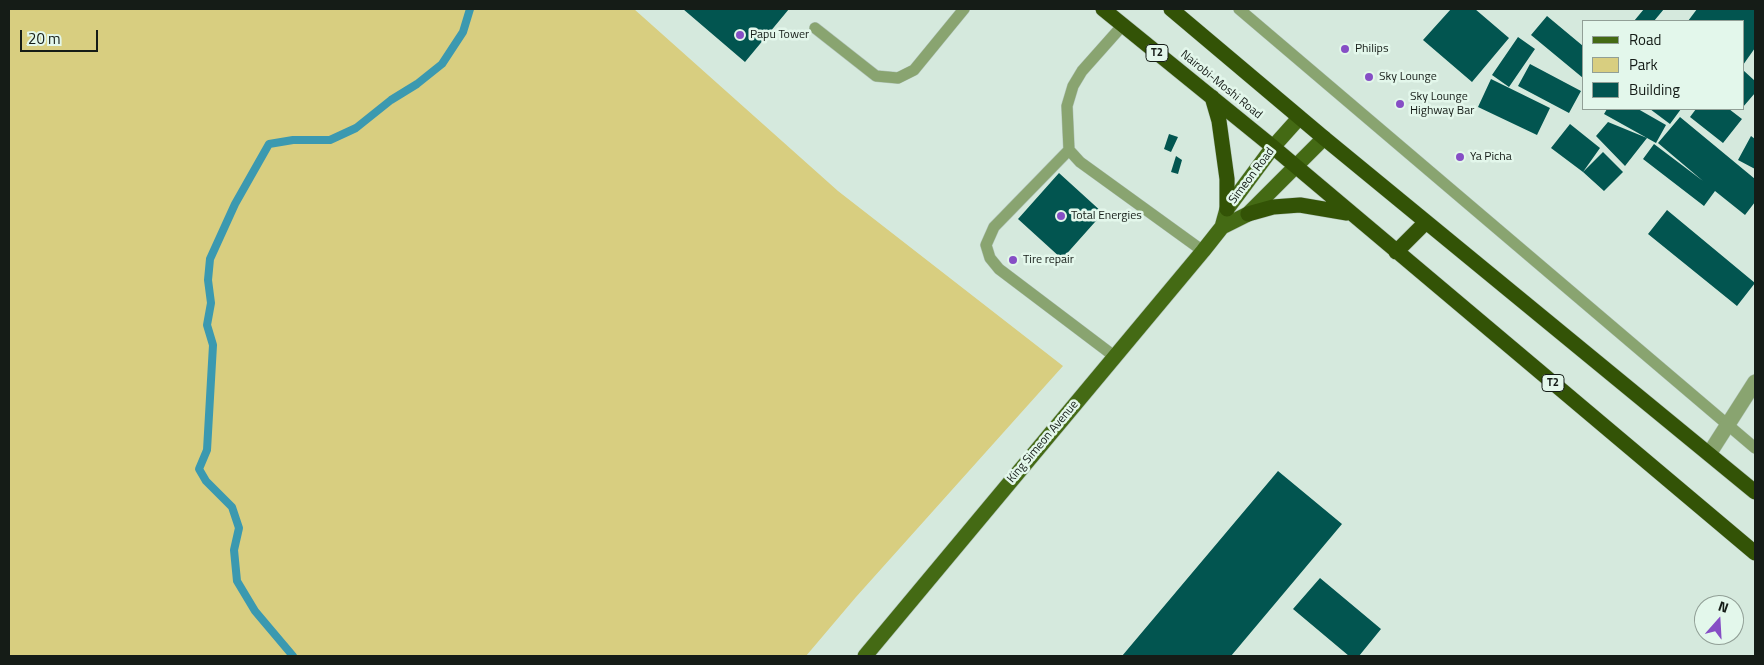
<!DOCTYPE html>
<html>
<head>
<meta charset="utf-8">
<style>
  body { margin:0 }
  #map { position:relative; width:1764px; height:665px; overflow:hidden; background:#d5e9dd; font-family:"Titillium Web",sans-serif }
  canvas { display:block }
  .frame { position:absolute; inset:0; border:10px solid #151c17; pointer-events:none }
  .legend { position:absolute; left:1582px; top:20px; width:162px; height:90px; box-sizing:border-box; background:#e3f7eb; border:1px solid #919f96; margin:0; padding:6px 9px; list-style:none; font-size:15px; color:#151c17 }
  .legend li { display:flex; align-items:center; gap:10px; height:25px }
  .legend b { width:25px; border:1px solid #919f96 }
  .north { position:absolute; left:1694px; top:595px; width:50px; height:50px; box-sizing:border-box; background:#e3f7eb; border:1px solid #919f96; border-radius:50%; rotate:19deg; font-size:14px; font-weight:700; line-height:20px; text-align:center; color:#151c17 }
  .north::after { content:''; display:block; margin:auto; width:18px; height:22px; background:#864ec5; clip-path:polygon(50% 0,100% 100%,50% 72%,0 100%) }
  .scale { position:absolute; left:20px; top:30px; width:78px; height:22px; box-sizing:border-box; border:2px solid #151c17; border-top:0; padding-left:6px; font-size:15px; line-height:18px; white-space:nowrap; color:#151c17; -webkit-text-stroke:4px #e3f7eb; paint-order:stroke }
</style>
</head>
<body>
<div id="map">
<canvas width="1764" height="665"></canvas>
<div class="frame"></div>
<ul class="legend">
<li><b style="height:6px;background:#446a14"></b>Road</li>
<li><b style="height:14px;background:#d8ce80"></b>Park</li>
<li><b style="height:14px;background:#025550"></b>Building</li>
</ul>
<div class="north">N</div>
<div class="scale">20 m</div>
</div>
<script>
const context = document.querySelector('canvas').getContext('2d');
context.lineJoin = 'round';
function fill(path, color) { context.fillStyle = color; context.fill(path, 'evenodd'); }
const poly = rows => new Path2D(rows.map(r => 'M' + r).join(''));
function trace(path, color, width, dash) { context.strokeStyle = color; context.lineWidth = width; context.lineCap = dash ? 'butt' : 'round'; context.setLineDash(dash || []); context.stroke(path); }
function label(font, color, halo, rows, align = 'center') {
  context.font = font + ' "Titillium Web",sans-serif'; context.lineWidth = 5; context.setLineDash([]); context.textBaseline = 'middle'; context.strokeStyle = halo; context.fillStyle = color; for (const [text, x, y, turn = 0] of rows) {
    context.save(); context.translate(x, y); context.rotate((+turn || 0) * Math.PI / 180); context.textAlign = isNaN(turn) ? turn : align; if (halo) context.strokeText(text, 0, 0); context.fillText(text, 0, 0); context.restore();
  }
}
fill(poly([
  [9,9,634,9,838,191,1063,366,856,597,806,656,9,656]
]), '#d8ce80');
trace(poly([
  [293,656,255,611,237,581,234,550,239,528,232,507,206,481,199,469,207,450,213,345,207,325,211,303,208,280,210,259,235,204,269,144,293,140,330,140,356,128,391,100,417,84,442,64,463,32,470,9]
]), '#3b99b0', 8);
fill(poly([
  [683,9,789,9,745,62],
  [1451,9,1475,9,1509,38,1472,82,1423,40],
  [1644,9,1664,9,1654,21,1634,21],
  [1697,9,1755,9,1755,48,1743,65,1743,21,1688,21],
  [1547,16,1583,46,1583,78,1531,35],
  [1518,37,1535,49,1509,87,1492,75],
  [1530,64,1581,91,1569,113,1518,86],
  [1743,70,1755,81,1755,93,1743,107],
  [1491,79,1550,108,1537,135,1478,107],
  [1607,109,1638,109,1666,125,1656,143,1604,114],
  [1650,109,1681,109,1670,124],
  [1696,109,1729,109,1742,119,1723,143,1690,117],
  [1680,117,1755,179,1755,202,1745,215,1715,191,1704,206,1643,159,1654,144,1703,181,1658,143],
  [1608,122,1647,138,1625,166,1596,136],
  [1570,124,1600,148,1583,172,1603,152,1623,172,1604,191,1583,172,1551,148],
  [1169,134,1178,137,1171,152,1164,149],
  [1751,136,1755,139,1755,169,1738,160],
  [1176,156,1182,160,1178,174,1171,172],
  [1059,173,1103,213,1062,259,1018,219],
  [1667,210,1755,283,1737,306,1648,234],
  [1278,471,1342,524,1231,656,1122,656],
  [1320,578,1381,629,1359,656,1349,656,1293,609]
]), '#025550');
const lane = poly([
  [1239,9,1755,448],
  [1122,26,1082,71,1073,86,1067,106,1069,150,1080,162,1203,251],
  [815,28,876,76,898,78,914,70,964,9],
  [1069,150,994,227,986,245,990,258,999,269,1114,356]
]);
const street = poly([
  [1709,454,1755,382]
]);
const primary = poly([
  [1222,227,1248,214,1324,138],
  [865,656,1203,251,1222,227,1227,209,1273,147,1299,118]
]);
const highway = poly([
  [1103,9,1273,147,1755,553],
  [1171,9,1324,138,1755,492],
  [1212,97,1219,121,1227,179,1227,209],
  [1248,214,1273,207,1300,205,1347,213],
  [1396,252,1426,222]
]);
trace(lane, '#b2c4b9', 12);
trace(street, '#b2c4b9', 16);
trace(primary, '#b2c4b9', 16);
trace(highway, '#b2c4b9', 16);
trace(lane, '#89a470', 11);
trace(street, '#89a470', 15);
trace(primary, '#446a14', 15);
trace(highway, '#335306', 15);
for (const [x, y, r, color] of [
  [740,35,5,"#864ec5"],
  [1345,49,5,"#864ec5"],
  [1369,77,5,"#864ec5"],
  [1400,104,5,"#864ec5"],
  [1460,157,5,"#864ec5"],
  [1061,216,5,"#864ec5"],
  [1013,260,5,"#864ec5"]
]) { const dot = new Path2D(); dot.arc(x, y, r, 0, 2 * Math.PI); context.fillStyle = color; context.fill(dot); trace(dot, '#e3f7eb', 2); }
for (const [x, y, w] of [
  [1157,53,22],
  [1553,383,22]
]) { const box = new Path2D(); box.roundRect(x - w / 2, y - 8.5, w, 17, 4); context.fillStyle = '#e3f7eb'; context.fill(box); trace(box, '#151c17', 1); }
label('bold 11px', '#151c17', null, [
  ["T2",1157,53],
  ["T2",1553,383]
]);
label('12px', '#151c17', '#e3f7eb', [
  ["Papu Tower",750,35],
  ["Philips",1355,49],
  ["Sky Lounge",1379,77],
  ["Sky Lounge",1410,97],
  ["Highway Bar",1410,111],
  ["Ya Picha",1470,157],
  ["Total Energies",1071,216],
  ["Tire repair",1023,260]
], 'left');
label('12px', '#151c17', '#e3f7eb', [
  ["Nairobi-Moshi Road",1221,85,39],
  ["Simeon Road",1252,176,-53],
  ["King Simeon Avenue",1043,442,-50]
]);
</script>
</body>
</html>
